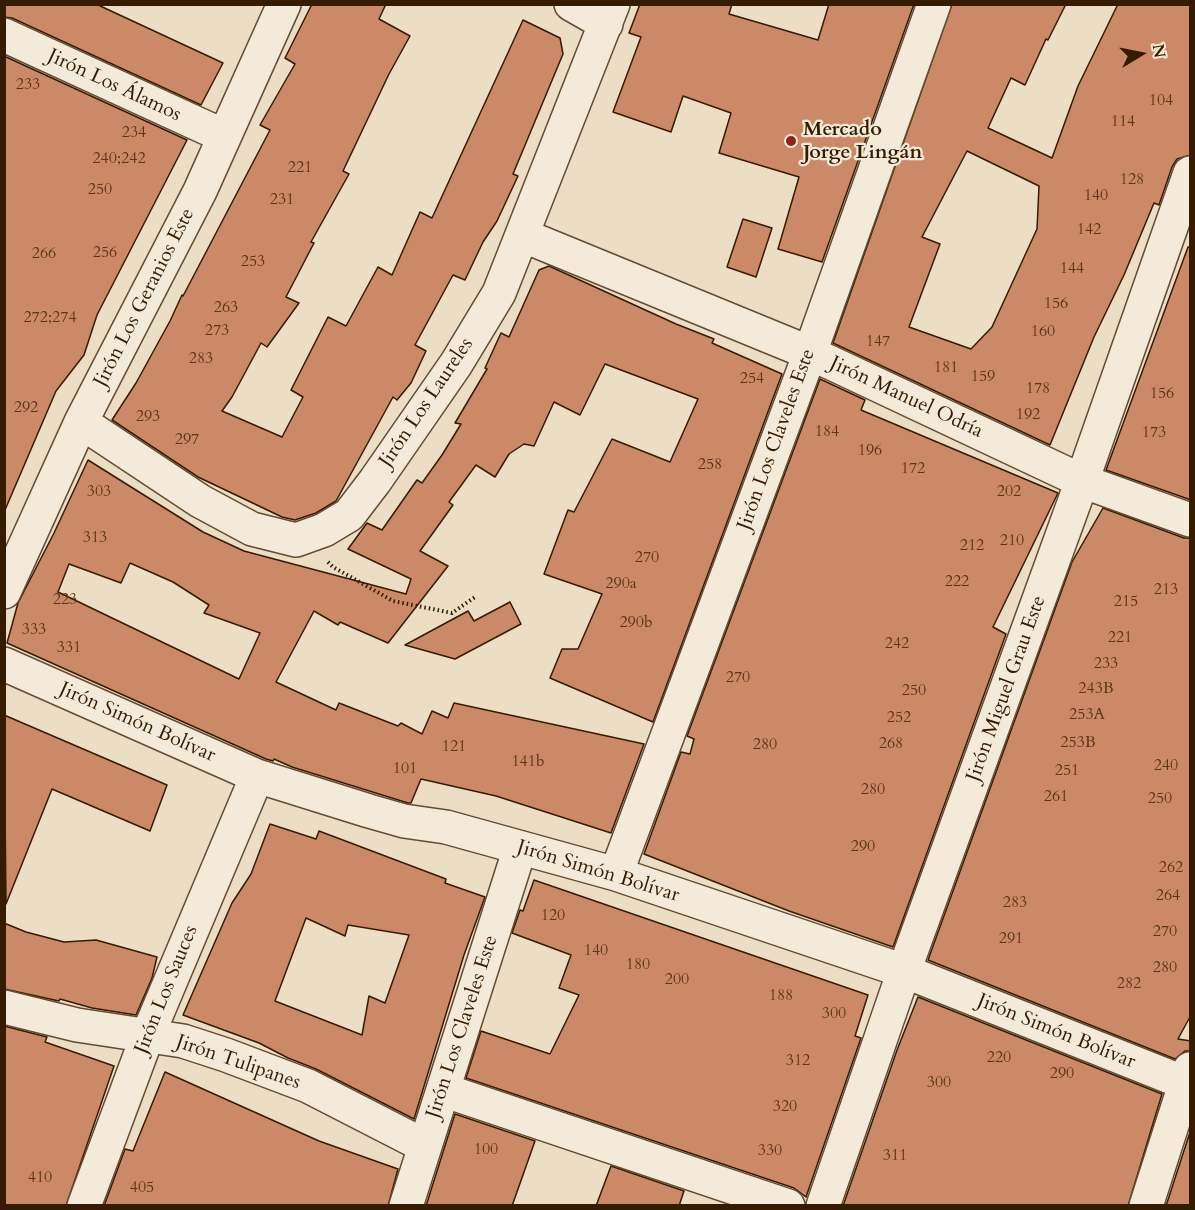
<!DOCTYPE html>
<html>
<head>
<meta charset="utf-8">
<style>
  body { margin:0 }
  #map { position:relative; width:1195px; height:1210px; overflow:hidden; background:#ecdec5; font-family:Cardo,serif }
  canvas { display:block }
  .frame { position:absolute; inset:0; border:6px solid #351b00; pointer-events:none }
  .north { position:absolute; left:1111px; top:24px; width:60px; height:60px; -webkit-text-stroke:4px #f3ead9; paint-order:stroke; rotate:80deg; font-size:16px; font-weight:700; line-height:24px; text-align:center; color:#351b00 }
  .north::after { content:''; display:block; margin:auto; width:21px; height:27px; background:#351b00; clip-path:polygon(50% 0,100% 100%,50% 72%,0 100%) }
</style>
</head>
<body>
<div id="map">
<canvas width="1195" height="1210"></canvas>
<div class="frame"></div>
<div class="north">N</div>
</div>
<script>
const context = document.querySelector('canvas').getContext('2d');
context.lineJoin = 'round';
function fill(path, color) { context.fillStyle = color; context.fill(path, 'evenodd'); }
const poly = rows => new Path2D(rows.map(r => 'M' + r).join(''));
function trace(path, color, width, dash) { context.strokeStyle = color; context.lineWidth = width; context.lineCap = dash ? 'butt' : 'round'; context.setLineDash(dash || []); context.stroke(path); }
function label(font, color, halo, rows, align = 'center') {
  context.font = font + ' Cardo,serif'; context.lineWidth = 4.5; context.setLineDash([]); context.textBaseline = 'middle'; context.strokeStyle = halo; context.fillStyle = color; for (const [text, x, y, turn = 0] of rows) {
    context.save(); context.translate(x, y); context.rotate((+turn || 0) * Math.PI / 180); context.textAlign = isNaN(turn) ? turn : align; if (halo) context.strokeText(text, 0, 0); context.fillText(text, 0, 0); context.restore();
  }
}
const building = poly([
  [4,4,96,4,223,63,201,105,12,18,4,17,4,4],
  [312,4,386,4,379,19,410,36,389,74,343,171,349,174,311,242,314,243,286,297,299,303,267,347,261,343,232,397,222,411,282,437,303,397,291,390,328,317,346,326,378,267,392,275,420,212,432,218,523,20,560,38,563,54,513,174,518,176,497,221,483,242,465,280,453,275,415,345,426,351,411,383,397,400,393,397,336,501,316,513,295,520,282,517,198,477,112,420,136,383,170,321,182,295,183,296,270,130,260,125,295,64,285,58,312,4],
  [640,4,732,4,729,14,818,40,829,4,914,4,822,262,778,249,799,177,719,153,731,113,683,96,671,132,613,112,641,37,629,33,640,4],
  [952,4,1066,4,1048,40,1046,39,1025,85,1011,78,988,128,1052,158,1078,86,1118,4,1191,4,1191,155,1177,159,1172,167,1159,205,1154,203,1124,275,1094,337,1050,445,833,343,952,4],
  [967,151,1039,186,1037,229,992,327,971,349,909,327,940,244,922,237,967,151],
  [4,56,187,140,97,315,84,355,56,391,5,510,4,56],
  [743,219,772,228,756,277,727,267,743,219],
  [1188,247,1191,247,1191,500,1106,470,1188,247],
  [549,266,676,324,714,339,712,343,782,374,653,722,550,678,562,649,578,649,602,594,544,574,568,510,574,512,612,439,670,462,698,399,605,364,580,415,554,402,534,446,524,444,509,454,495,477,476,465,449,502,453,505,420,551,448,566,388,643,340,622,338,625,314,611,276,682,336,710,339,703,398,726,401,723,422,734,432,711,448,718,454,703,644,744,611,833,496,796,421,779,411,803,408,803,292,767,274,759,273,761,266,759,7,643,18,603,54,533,88,460,203,532,244,551,406,594,411,579,348,549,367,523,382,530,417,480,422,483,442,455,461,424,455,423,487,369,485,368,501,333,509,337,539,270,549,266],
  [130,563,173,582,209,605,204,613,260,633,239,679,58,592,69,564,121,583,130,563],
  [820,379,865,400,861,410,1058,493,993,627,1006,634,893,947,789,911,644,854,681,752,690,754,694,739,687,736,820,379],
  [1103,508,1184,538,1191,538,1191,1015,1178,1039,1191,1041,1191,1051,1185,1051,1175,1059,928,960,1072,562,1103,508],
  [510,602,521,624,455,659,405,645,468,611,474,621,510,602],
  [4,715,167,785,150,831,52,789,6,904,4,715],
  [270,824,316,839,319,831,446,879,445,883,485,897,464,955,414,1119,316,1069,288,1058,259,1043,183,1015,232,903,251,874,270,824],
  [306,918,345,936,348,925,409,935,385,1003,369,996,362,1035,275,1001,306,918],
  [534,880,868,995,855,1036,861,1038,806,1197,794,1188,466,1078,481,1031,550,1054,579,995,559,988,571,955,512,933,520,910,523,911,534,880],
  [4,923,26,932,64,942,96,940,157,957,152,978,136,1015,92,1008,60,999,59,1001,4,989,4,923],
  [918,997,1162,1094,1128,1206,843,1206,897,1050,918,997],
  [4,1026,47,1037,45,1042,114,1066,66,1206,4,1206,4,1026],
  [165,1072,319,1141,398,1169,388,1206,104,1206,125,1149,133,1151,165,1072],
  [455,1114,535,1141,512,1206,426,1206,455,1114],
  [1191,1129,1191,1206,1166,1206,1191,1129],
  [611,1166,684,1191,679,1206,596,1206,611,1166]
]);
fill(building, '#cb8967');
trace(building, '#351b00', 1.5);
const minor = poly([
  [571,4,606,24],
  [4,35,224,136],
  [522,235,810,353,1082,481,1190,520],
  [81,422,200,501,252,529,296,540,324,530,349,515,375,481,456,364,499,293,613,4],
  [4,592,81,422,200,191,284,4],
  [4,664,257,776,369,811,404,821,446,827,616,874,904,971,1190,1085],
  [616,874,810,353,934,4],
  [4,1007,77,1025,183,1041,226,1055,308,1086,425,1146],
  [443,1090,788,1206],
  [84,1206,147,1037,257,776],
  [406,1206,520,848],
  [823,1206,904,971,1082,481,1190,173],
  [1146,1206,1190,1069]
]);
trace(minor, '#634c31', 36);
trace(poly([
  [328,562,333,567,393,601,452,613,475,597]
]), '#351b00', 4, [1.5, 3]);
trace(minor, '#f3ead9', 33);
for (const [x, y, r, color] of [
  [791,141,6,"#8f2418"]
]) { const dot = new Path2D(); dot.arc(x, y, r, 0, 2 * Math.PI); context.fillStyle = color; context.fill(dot); trace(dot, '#f3ead9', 2); }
label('16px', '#5a361a', null, [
  ["233",28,85],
  ["104",1161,101],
  ["114",1123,122],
  ["234",134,133],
  ["240;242",119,159],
  ["221",300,168],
  ["128",1132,180],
  ["250",100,190],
  ["140",1096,196],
  ["231",282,200],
  ["142",1089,230],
  ["256",105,253],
  ["266",44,254],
  ["253",253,262],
  ["144",1072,269],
  ["156",1056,304],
  ["263",226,308],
  ["272;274",50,318],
  ["273",217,331],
  ["160",1043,332],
  ["147",878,342],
  ["283",201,359],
  ["181",946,368],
  ["159",983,377],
  ["254",752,379],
  ["178",1038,389],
  ["156",1162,394],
  ["292",26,408],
  ["192",1028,415],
  ["293",148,417],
  ["184",827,432],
  ["173",1154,433],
  ["297",187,440],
  ["196",870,451],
  ["258",710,465],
  ["172",913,469],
  ["303",99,492],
  ["202",1009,492],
  ["313",95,538],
  ["210",1012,541],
  ["212",972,546],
  ["270",647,558],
  ["222",957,582],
  ["290a",621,584],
  ["213",1166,590],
  ["223",65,600],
  ["215",1126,602],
  ["290b",636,623],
  ["333",34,630],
  ["221",1120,638],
  ["242",897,644],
  ["331",69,648],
  ["233",1106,664],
  ["270",738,678],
  ["243B",1096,689],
  ["250",914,691],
  ["253A",1087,715],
  ["252",899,718],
  ["253B",1078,743],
  ["268",891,744],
  ["280",765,745],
  ["121",454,747],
  ["141b",528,762],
  ["240",1166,766],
  ["101",405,769],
  ["251",1067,771],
  ["280",873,790],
  ["261",1056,797],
  ["250",1160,799],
  ["290",863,847],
  ["262",1171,868],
  ["264",1168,896],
  ["283",1015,903],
  ["120",553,916],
  ["270",1165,932],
  ["291",1011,939],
  ["140",596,951],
  ["180",638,965],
  ["280",1165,968],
  ["200",677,980],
  ["282",1129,984],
  ["188",781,996],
  ["300",834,1014],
  ["220",999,1058],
  ["312",798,1061],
  ["290",1062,1074],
  ["300",939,1083],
  ["320",785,1107],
  ["100",486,1150],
  ["330",770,1151],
  ["311",895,1156],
  ["410",40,1178],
  ["405",142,1188]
]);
label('20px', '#351b00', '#f3ead9', [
  ["Jirón Los Álamos",114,86,25],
  ["Jirón Los Geranios Este",145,298,-63],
  ["Jirón Manuel Odría",906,398,25],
  ["Jirón Los Laureles",427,403,-56],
  ["Jirón Los Claveles Este",777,440,-70],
  ["Jirón Miguel Grau Este",1007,689,-70],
  ["Jirón Simón Bolívar",137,723,24],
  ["Jirón Simón Bolívar",598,872,17],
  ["Jirón Los Sauces",167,990,-68],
  ["Jirón Los Claveles Este",463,1027,-72],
  ["Jirón Simón Bolívar",1056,1032,22],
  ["Jirón Tulipanes",238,1063,19]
]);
label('bold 20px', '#351b00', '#f3ead9', [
  ["Mercado",803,130],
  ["Jorge Lingán",803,153]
], 'left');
</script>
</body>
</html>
